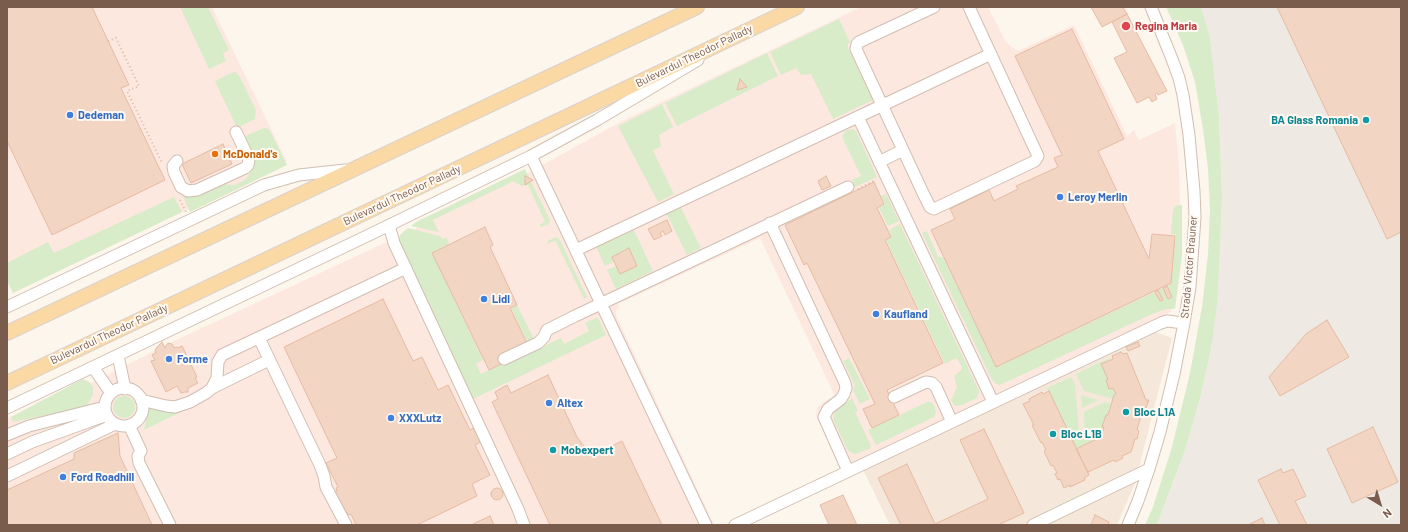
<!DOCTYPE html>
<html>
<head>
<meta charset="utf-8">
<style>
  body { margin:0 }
  #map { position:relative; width:1408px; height:532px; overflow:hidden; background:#fdf6ec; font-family:Barlow,sans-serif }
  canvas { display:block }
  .frame { position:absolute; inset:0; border:8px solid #7a5c4d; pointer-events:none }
  .north { position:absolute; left:1360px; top:484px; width:40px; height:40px; -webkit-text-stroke:3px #fffaf3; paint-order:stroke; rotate:142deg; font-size:11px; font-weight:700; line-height:16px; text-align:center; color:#7a5c4d }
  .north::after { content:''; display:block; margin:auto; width:14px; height:18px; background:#7a5c4d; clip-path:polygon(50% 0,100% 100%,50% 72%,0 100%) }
</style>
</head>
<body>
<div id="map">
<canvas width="1408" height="532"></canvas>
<div class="frame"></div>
<div class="north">N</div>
</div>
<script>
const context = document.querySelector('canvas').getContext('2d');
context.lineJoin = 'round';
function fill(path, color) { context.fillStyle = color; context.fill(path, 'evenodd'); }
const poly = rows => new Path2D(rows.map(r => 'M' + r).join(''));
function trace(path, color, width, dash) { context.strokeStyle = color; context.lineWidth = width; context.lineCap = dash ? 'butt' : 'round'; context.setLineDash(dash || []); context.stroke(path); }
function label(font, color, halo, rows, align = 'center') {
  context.font = font + ' Barlow,sans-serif'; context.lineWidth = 4; context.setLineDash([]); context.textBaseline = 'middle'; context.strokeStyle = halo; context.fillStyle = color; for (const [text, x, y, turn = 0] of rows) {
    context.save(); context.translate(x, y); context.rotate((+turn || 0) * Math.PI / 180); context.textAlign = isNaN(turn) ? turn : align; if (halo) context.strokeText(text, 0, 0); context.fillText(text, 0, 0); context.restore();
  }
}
fill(poly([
  [1155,332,1172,338,1135,483,1117,525,890,525,863,470]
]), '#f5e8da');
fill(poly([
  [7,7,212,7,287,162,17,291,7,272],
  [861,7,988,7,1005,40,1010,46,1018,51,1074,25,1127,136,1134,130,1139,140,1175,123,1179,165,1180,201,1178,235,1172,309,1161,323,843,474,816,416,817,408,822,403,835,396,760,238,618,304,620,308,616,310,616,315,714,525,7,525,7,419,83,379,91,383,172,342,421,226,528,173,620,122]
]), '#fde8e0');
fill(poly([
  [1201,7,1401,7,1401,525,1157,525,1185,450,1201,395,1211,349,1220,249,1222,197,1219,117,1210,37]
]), '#efe9e4');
fill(poly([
  [180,7,208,7,229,50,223,53,226,61,209,69],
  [1166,7,1201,7,1210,37,1219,117,1222,197,1220,249,1217,305,1211,349,1201,395,1185,450,1157,525,1145,525,1153,507,1172,447,1190,373,1202,307,1208,254,1210,209,1208,169,1203,129,1195,82,1183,45],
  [839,19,850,42,848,44,848,48,873,100,833,119,811,74,801,75,796,68,781,75,770,52],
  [767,53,778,76,677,126,665,103],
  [236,72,240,77,256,110,255,119,237,128,215,81,231,73],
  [662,104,673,127,659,135,661,146,653,151,674,194,658,202,618,126],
  [264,128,267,128,270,131,287,165,190,212,181,192,220,184,235,185,246,179,252,169,244,138,245,136],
  [852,129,856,131,877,177,855,187,852,180,861,176,842,137,845,131],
  [525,169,550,220,549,224,541,227,539,225,545,222,528,185,522,186,515,182,512,182,433,220,439,232,411,226,416,222],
  [886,194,899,221,888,226,879,208,885,204,881,196],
  [174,197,182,212,13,293,7,281,7,263,48,242,54,253],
  [1181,205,1182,205,1182,255,1175,309,1166,309,1152,314,1000,385,996,384,992,380,922,233,927,231,938,257,943,257,996,367,1155,292,1160,301,1163,300,1158,290,1163,288,1168,299,1172,297,1167,286,1171,284,1176,235,1171,234,1173,210,1175,206],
  [680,206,701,248,687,255,666,213],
  [900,224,979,391,977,398,962,405,955,406,951,400,957,387,954,376,961,370,962,368,958,360,956,358,945,364,886,240,892,237,889,230],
  [408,228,440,236,442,239,447,238,449,244,432,253,483,360,476,364,481,374,506,362,508,363,561,338,564,344,589,331,585,323,596,318,599,320,606,335,473,399,399,240,400,235],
  [634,230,653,271,616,289,607,270,616,266,620,274,637,265,629,249,612,257,614,262,605,266,596,247],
  [555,237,560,240,587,297,584,299,556,242,554,241,547,244,548,241],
  [517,305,534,339,528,343,511,308],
  [849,358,870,399,860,404,853,390,855,385,843,361],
  [1109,358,1110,360,1101,364,1116,394,1114,395,1113,399,1084,391,1076,374],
  [1071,377,1075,385,1079,432,1101,436,1076,449,1047,388],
  [83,379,89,382,93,387,93,395,87,405,83,407,13,422,11,417],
  [1081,395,1098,400,1082,408],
  '113 407a11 11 0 1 1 22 0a11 11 0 1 1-22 0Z',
  [852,398,858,411,855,412,871,446,869,449,856,454,848,451,833,419,835,412],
  [927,402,931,402,935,407,936,413,934,417,876,445,868,430],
  [1105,402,1111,404,1103,432,1084,427,1084,412],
  [149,408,166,411,189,408,144,430]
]), '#d8ecc9');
const building = poly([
  [7,7,92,7,129,85,121,88,165,180,52,235,7,141,7,7],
  [1091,7,1123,7,1127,14,1102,27,1091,7],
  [1277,7,1401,7,1401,232,1387,239,1277,7],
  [1127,14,1167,91,1158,95,1157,93,1155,94,1157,99,1152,102,1149,97,1137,103,1114,58,1127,52,1112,22,1127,14],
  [1072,29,1124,139,1098,151,1149,259,1152,234,1175,236,1171,283,996,367,931,230,955,219,950,209,960,204,989,190,994,201,1018,189,1016,186,1058,167,1054,158,1062,155,1015,56,1072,29],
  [740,79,747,87,737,90,740,79],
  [223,144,232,164,191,183,182,164,223,144],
  [525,176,533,180,525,185,525,176],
  [826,176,831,186,822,190,818,181,826,176],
  [874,182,884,204,877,208,891,237,885,240,943,363,887,390,899,415,872,428,863,409,875,404,807,263,804,265,785,225,874,182],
  [667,220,672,231,665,235,663,231,660,233,662,236,654,240,648,229,667,220],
  [485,227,493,245,490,247,517,305,510,308,527,343,505,362,489,370,432,253,485,227],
  [629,248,637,266,620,274,612,257,629,248],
  [1167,286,1172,297,1168,299,1163,288,1167,286],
  [1158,290,1163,300,1160,301,1155,292,1158,290],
  [383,299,413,361,422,357,438,390,448,385,470,430,477,426,484,440,475,445,490,475,472,484,477,496,417,525,356,525,351,514,348,515,347,512,342,514,332,494,337,491,336,488,338,487,326,463,337,458,284,347,383,299],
  [1327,320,1349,357,1280,396,1269,377,1306,334,1327,320],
  [162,342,165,348,168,343,172,344,174,348,177,347,178,348,182,346,197,377,195,378,198,383,188,388,188,392,185,392,181,393,177,386,166,392,151,361,155,360,152,355,156,353,155,351,157,347,162,342],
  [1138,342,1140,346,1128,351,1126,347,1138,342],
  [1121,352,1123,354,1127,353,1146,400,1149,400,1146,408,1143,408,1137,430,1139,431,1137,439,1135,439,1131,452,1122,456,1123,458,1115,462,1114,460,1088,472,1076,449,1101,437,1104,427,1102,427,1106,415,1108,415,1114,395,1116,394,1113,388,1109,389,1106,380,1108,379,1101,364,1113,359,1112,356,1121,352],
  [548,375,577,437,584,446,589,449,599,450,606,449,622,441,662,525,550,525,492,402,498,399,495,392,507,385,511,393,548,375],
  [1049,391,1089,475,1084,478,1085,480,1070,487,1070,485,1064,488,1060,479,1058,480,1055,474,1057,473,1053,465,1051,466,1044,451,1046,450,1042,442,1041,443,1032,425,1034,425,1023,404,1030,401,1029,399,1042,392,1043,394,1049,391],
  [1373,427,1398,482,1352,503,1327,449,1373,427],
  [984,429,1024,513,998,525,936,525,935,524,988,499,960,440,984,429],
  [118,433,120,456,152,525,7,525,7,490,74,459,74,453,118,433],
  [907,464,935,524,936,525,901,525,878,478,907,464],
  [1281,469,1283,473,1293,469,1306,496,1295,501,1307,525,1280,525,1258,480,1281,469],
  '491 494a6 6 0 1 1 12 0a6 6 0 1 1-12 0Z',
  [843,495,857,525,829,525,820,505,843,495],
  [1095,515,1109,522,1108,525,1091,525,1095,515],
  [490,516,494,525,472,525,475,523,490,516],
  [1262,518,1265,525,1248,525,1262,518]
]);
fill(building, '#f3d5c3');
trace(building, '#e6bba3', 1);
const minor = poly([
  [934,7,859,42,857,44,856,49,923,193,930,207,934,209,1035,161,1038,156,969,7],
  [858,117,993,402],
  [531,156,706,525],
  [177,161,173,166,174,172,181,187,188,191,197,190,245,168,248,165,249,159,236,132],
  [879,162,903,150],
  [770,223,845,383,846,388,844,394,841,399,828,409,824,417,848,471],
  [389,225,394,243,518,509,524,525],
  [576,250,991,54],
  [7,307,264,185,299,175,345,170],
  [259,338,320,465,324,476,326,487,346,525],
  [118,355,125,389],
  [504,359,538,343,544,337,547,330,575,316,848,187],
  [93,367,111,393],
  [212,388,269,360],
  '105 407a19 19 0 1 1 38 0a19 19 0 1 1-38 0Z',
  [894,397,926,382,932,383,936,387,952,422],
  [141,400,166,406,175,407,190,402,206,393,212,388,217,378,218,362,222,355,406,268],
  [7,408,369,235,531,156,597,120,698,60],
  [129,425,141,451,138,456,139,463,170,525],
  [7,435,29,426,105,407],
  [7,454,32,442,107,415],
  [7,476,115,424],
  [735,525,1161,323,1167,321,1184,323],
  [1033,525,1149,469],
  [1128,525,1138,501,1149,469,1160,432,1174,374,1184,323,1190,287,1195,217,1194,191,1189,135,1183,95,1179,78,1172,59,1151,7]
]);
const major = poly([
  [7,333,697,7],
  [7,383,797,7]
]);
trace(minor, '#d1beb0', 13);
trace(major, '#dad1cd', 16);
trace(poly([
  [108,41,116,38,139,86,127,91,162,163],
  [858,189,876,180],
  [180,200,186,212]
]), '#d9b8a5', 2, [1, 3]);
trace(minor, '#fff', 11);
trace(major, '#fbd9a5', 14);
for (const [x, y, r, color] of [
  [1126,26,5,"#e0444e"],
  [70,115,4,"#3f7fe0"],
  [1366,120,4,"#0f9aa8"],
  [215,154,4,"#e8710a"],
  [1060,197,4,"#3f7fe0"],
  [484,299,4,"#3f7fe0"],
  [876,314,4,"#3f7fe0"],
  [169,359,4,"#3f7fe0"],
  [549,403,4,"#3f7fe0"],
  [1126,412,4,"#0f9aa8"],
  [391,418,4,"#3f7fe0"],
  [1053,434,4,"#0f9aa8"],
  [553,450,4,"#0f9aa8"],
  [63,477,4,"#3f7fe0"]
]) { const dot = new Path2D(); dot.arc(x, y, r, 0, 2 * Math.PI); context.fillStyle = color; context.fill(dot); trace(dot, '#fffaf3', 1.5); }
label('bold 11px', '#be3a42', '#fffaf3', [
  ["Regina Maria",1135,26]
], 'left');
label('11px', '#7a5c4d', '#fffaf3', [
  ["Bulevardul Theodor Pallady",694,56,-26],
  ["Bulevardul Theodor Pallady",402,195,-25],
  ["Strada Victor Brauner",1189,267,-85],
  ["Bulevardul Theodor Pallady",109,334,-25]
]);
label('bold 11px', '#366cbe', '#fffaf3', [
  ["Dedeman",78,115],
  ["Leroy Merlin",1068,197],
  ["Lidl",492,299],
  ["Kaufland",884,314],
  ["Forme",177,359],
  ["Altex",557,403],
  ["XXXLutz",399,418],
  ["Ford Roadhill",71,477]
], 'left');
label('bold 11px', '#0d838f', '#fffaf3', [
  ["BA Glass Romania",1358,120,"right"],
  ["Bloc L1A",1134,412],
  ["Bloc L1B",1061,434],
  ["Mobexpert",561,450]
], 'left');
label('bold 11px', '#c56008', '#fffaf3', [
  ["McDonald's",223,154]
], 'left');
</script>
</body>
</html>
